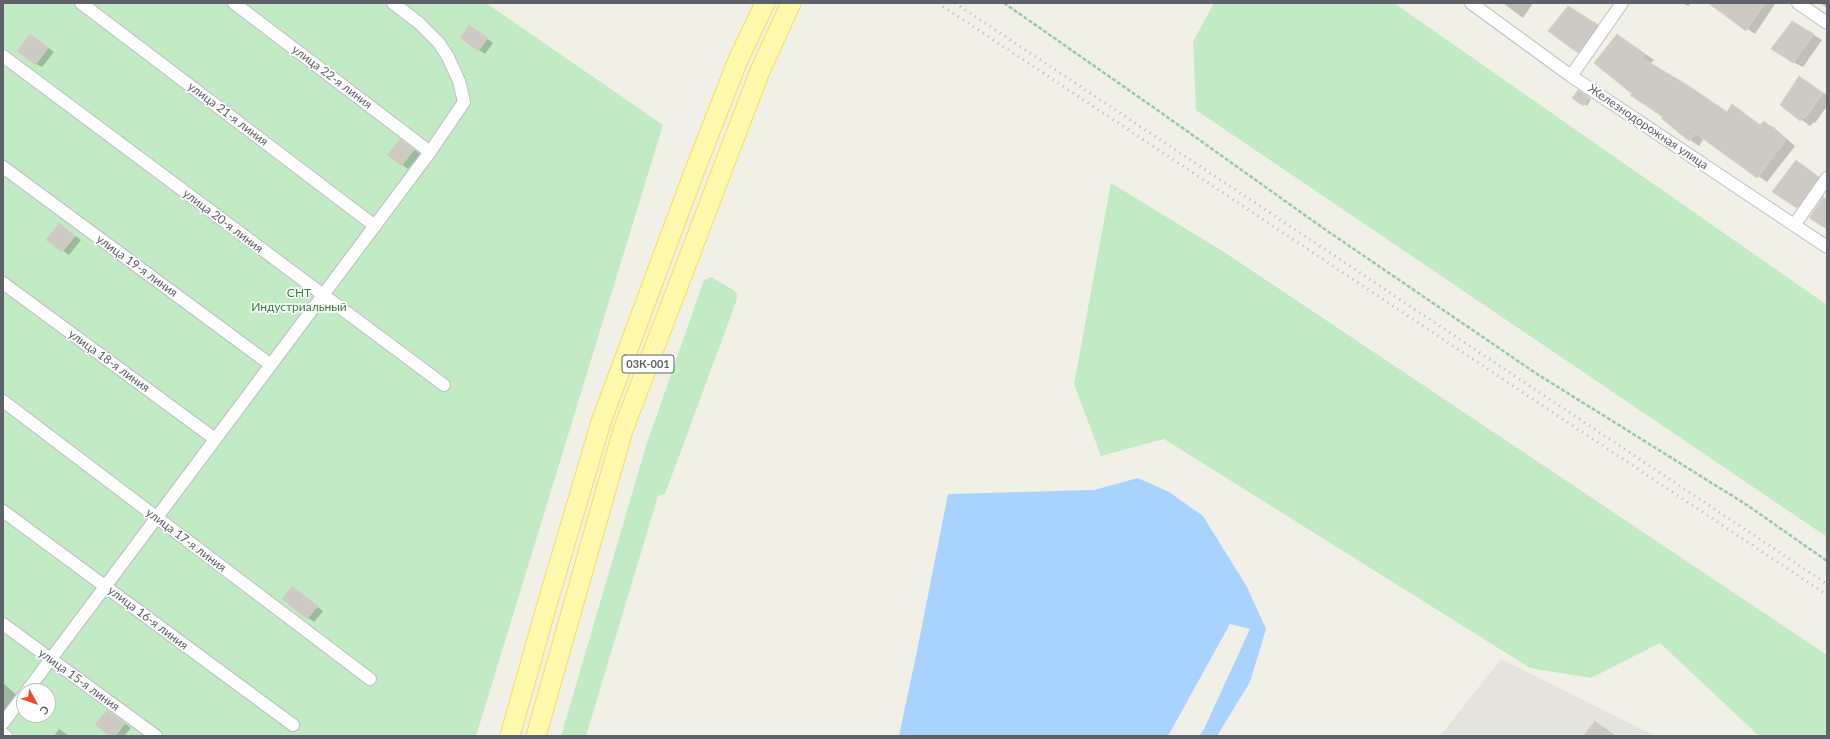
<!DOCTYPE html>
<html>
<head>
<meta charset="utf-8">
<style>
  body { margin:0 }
  #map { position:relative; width:1830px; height:739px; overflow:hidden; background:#f1f0e6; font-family:Lato,sans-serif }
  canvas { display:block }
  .frame { position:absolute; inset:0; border:4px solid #5e6168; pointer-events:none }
  .north { position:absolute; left:16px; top:683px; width:40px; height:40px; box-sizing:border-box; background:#fff; border:1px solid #bfc0c3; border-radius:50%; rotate:130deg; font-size:11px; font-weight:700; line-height:16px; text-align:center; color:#5e6168 }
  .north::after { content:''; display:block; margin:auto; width:14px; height:18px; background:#f64928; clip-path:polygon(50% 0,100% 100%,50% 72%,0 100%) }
</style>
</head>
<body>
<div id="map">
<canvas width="1830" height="739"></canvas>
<div class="frame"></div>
<div class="north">С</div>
</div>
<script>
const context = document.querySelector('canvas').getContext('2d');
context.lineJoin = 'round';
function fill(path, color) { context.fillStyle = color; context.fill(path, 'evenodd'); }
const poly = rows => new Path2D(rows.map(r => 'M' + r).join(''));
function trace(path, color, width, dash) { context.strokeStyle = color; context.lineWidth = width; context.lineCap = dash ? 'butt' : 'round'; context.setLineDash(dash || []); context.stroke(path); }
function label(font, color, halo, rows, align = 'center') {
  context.font = font + ' Lato,sans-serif'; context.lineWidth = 3.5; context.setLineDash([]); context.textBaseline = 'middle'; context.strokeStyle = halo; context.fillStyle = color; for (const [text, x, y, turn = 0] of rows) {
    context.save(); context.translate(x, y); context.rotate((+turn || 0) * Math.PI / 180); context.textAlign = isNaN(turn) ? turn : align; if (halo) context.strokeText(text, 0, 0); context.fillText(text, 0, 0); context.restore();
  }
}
fill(poly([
  [1501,659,1655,736,1440,736]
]), '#e5e3de');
fill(poly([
  [3,3,486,3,663,125,476,736,3,736],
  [24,691,48,691,48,715,24,715],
  [1214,3,1394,3,1827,305,1827,537,1196,110,1193,42],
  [1111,183,1224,252,1827,655,1827,736,1759,736,1660,643,1591,678,1530,668,1164,439,1101,456,1074,384],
  [711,277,735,291,737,295,736,302,665,494,658,496,586,736,561,736,646,446,704,280]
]), '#c2eac5');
fill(poly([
  [1138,478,1169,492,1203,516,1247,587,1266,629,1250,682,1217,736,1199,736,1204,729,1250,629,1230,624,1168,736,899,736,918,646,948,494,1094,490]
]), '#a8d2ff');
fill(poly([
  [1503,3,1533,3,1523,18],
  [1682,3,1691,3,1688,6],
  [1710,3,1773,3,1775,4,1755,34],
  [1820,3,1827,3,1827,8],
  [1578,13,1606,30,1588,57,1579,52],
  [1792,22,1822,40,1803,67,1793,62],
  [470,26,493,43,485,54,461,38],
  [31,35,54,52,42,67,36,64],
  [1627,41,1654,60,1650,64,1728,112,1733,106,1761,125,1764,122,1773,127,1795,146,1767,182,1704,138,1699,146,1690,140,1663,118,1664,116,1633,93],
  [1799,77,1827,95,1827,106,1815,123,1814,122,1810,126,1782,105],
  [1578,91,1591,99,1587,106,1574,98],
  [401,140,420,154,408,169,389,155],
  [1796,161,1827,183,1807,212,1798,207],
  [59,224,81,240,69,255,47,239],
  [292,587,323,611,314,622,283,599],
  [3,683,19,697,6,712,3,710],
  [108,711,131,728,124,736,111,736],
  [1596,723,1605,728,1615,736,1584,736],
  [59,729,65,733,69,736,54,736]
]), '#0003');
const building = poly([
  [1708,3,1765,3,1746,31,1708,3],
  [1568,6,1597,24,1578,53,1548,31,1568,6],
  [1792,21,1814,34,1793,63,1771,49,1792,21],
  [469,25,488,38,478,51,460,38,469,25],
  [30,34,48,48,35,65,17,51,30,34],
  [1617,34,1645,54,1642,58,1689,86,1727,112,1732,104,1760,125,1764,121,1786,140,1757,178,1695,133,1689,141,1661,118,1663,117,1630,95,1632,94,1594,63,1617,34],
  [1799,76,1823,93,1805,118,1804,117,1800,121,1780,105,1799,76],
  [1578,90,1589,97,1583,106,1572,98,1578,90],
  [400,139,414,150,401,166,387,155,400,139],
  [1796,160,1819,177,1797,208,1772,192,1796,160],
  [1823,197,1827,200,1827,229,1809,218,1823,197],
  [59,223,75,236,62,252,46,240,59,223],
  [292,586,318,606,307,619,282,599,292,586],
  [107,710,125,723,115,736,109,736,95,724,107,710],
  [1595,721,1613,736,1583,736,1595,721]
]);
fill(building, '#cccac3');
trace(building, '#d6d2c4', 1);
const street = poly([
  [81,3,375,226],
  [234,3,430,152],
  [1471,3,1571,76,1827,247],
  [1798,3,1827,23],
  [3,56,444,385],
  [1571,76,1622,3],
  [3,167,271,365],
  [1795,224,1827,178],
  [3,283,215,439],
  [3,401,370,679],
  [3,511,293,725],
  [3,624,156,736],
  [27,691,430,152,464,102,459,81,448,57,439,43,419,23,393,3],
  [3,723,24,695],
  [3,734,6,736]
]);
const primary = poly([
  [510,736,546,608,601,422,693,175,738,60,765,3],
  [536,736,623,430,760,71,791,3]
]);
trace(street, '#bebfc6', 14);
trace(primary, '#fbdb55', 21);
trace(poly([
  [1004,3,1163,114,1323,228,1537,374,1747,505,1827,561]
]), '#99c9aa', 2.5, [4, 2]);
trace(street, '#fff', 12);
trace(primary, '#fff9ad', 19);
trace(poly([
  [938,3,1827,595],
  [955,3,1827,584]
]), '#b7b8b9', 3, [1, 5]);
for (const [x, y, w] of [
  [648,364,52]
]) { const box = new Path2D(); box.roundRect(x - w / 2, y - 9, w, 18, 3); context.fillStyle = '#fff'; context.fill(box); trace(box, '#5e6168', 1); }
label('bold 11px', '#5e6168', null, [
  ["03К-001",648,364]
]);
label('12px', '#5e6168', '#fff', [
  ["улица 22-я линия",332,77,37],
  ["улица 21-я линия",228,114,37],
  ["Железнодорожная улица",1648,127,34],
  ["улица 20-я линия",223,221,37],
  ["улица 19-я линия",137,266,36],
  ["улица 18-я линия",109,361,36],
  ["улица 17-я линия",186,540,37],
  ["улица 16-я линия",148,618,37],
  ["улица 15-я линия",79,680,36]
]);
label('12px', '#2f853a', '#fff', [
  ["СНТ",299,293],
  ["Индустриальный",299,307]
]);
</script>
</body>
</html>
